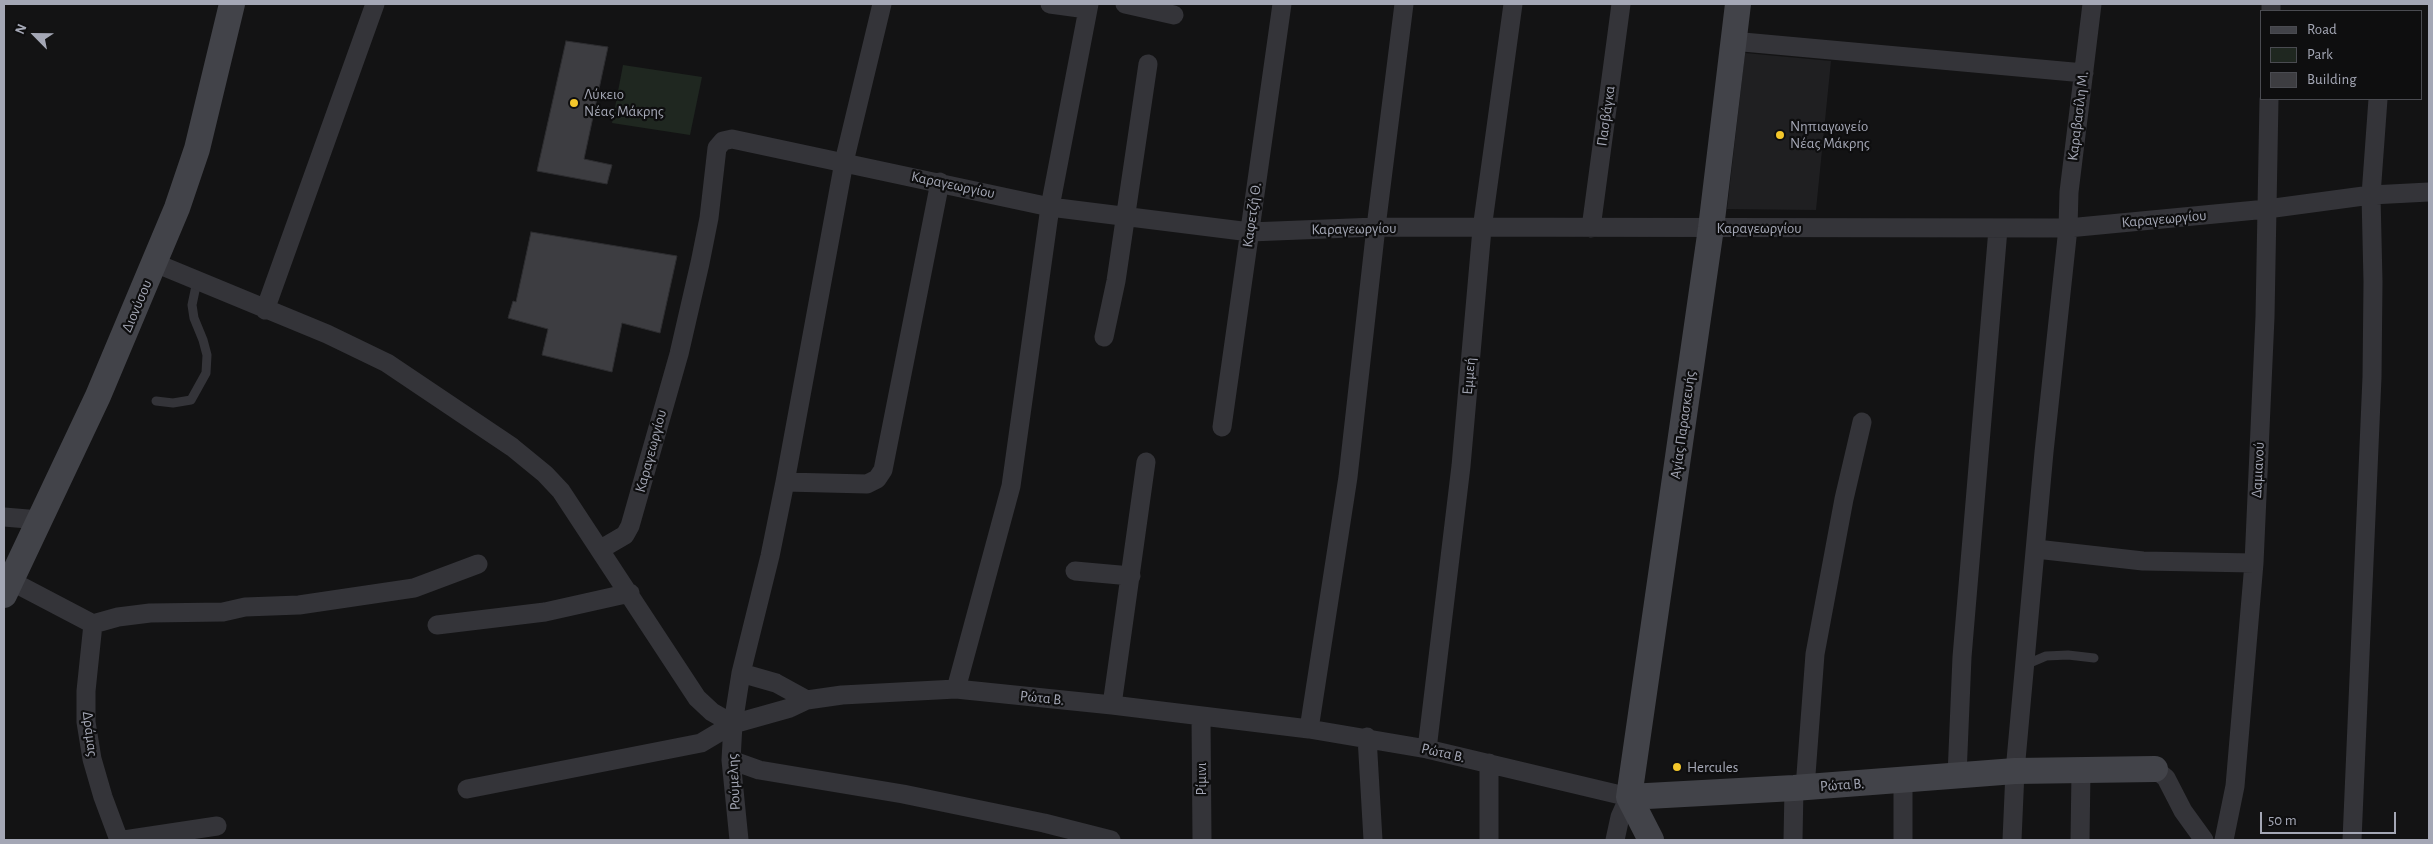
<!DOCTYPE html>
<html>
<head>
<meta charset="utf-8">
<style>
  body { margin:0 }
  #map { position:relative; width:2433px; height:844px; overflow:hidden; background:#131314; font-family:"Alegreya Sans",sans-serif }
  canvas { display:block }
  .frame { position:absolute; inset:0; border:5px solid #a4a7b5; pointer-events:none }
  .legend { position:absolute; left:2260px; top:10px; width:162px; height:90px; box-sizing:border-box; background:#0e0e0f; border:1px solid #4a4b51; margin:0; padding:6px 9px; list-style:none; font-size:15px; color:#a4a7b5 }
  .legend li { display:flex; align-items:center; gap:10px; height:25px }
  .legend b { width:25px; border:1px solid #4a4b51 }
  .north { position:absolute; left:10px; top:10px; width:50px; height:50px; -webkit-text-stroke:4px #0e0e0f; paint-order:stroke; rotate:293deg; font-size:14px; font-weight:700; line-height:20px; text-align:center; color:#a4a7b5 }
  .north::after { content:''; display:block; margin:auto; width:18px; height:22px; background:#a4a7b5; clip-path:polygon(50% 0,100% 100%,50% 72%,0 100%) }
  .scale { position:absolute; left:2260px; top:812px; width:136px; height:22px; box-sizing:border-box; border:2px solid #a4a7b5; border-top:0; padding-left:6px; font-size:15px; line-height:18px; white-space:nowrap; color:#a4a7b5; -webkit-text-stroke:4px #0e0e0f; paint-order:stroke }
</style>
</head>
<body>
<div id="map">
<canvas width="2433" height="844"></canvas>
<div class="frame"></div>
<ul class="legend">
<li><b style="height:6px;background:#424349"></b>Road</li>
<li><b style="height:14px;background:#1f2720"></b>Park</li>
<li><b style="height:14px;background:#3d3d41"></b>Building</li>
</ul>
<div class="north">N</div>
<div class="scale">50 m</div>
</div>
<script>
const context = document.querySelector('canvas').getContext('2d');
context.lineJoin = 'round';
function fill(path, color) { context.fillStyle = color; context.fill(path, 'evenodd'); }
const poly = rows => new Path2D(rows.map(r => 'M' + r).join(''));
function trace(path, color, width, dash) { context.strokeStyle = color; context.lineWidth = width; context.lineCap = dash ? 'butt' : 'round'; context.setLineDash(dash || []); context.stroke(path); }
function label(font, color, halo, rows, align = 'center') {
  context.font = font + ' "Alegreya Sans",sans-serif'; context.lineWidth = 4.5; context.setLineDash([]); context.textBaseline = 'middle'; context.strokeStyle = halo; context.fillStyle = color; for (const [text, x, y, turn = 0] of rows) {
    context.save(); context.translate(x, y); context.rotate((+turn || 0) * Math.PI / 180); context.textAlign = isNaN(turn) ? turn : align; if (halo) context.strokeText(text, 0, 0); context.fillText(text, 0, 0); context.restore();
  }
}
fill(poly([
  [1745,53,1831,61,1816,210,1727,209]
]), '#1f1f21');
fill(poly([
  [623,65,702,77,690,135,612,123]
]), '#1f2720');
const building = poly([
  [566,41,608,47,584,159,612,165,607,184,537,171,566,41],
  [531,232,677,256,660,333,622,323,612,372,542,355,548,329,508,318,513,301,516,302,531,232]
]);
fill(building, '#3d3d41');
trace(building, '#2d2d30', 1);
trace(poly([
  [156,401,173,403,191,400,206,373,207,355,203,340,194,318,192,305,197,281],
  [2025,665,2046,656,2068,655,2094,658]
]), '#343439', 9);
trace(poly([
  [1050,4,1087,9],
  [1125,4,1174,15],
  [2271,11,2271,4],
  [1732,41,2084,73],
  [1591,228,1621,4],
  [155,263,327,334,387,363,512,447,545,474,561,491,697,698,712,712,733,724],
  [265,310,375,4],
  [1104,337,1116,281,1148,64],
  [1222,427,1282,4],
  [785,482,867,484,877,479,883,470,940,182],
  [4,517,40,520],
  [601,549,625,535,630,526,679,354,700,263,709,218,717,148,723,141,732,139,1050,207,1250,232,1376,227,2068,228,2267,209,2371,195,2429,192],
  [2036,549,2143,561,2254,563],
  [1075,571,1131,576],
  [11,581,93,624,118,617,150,613,223,612,245,607,299,605,414,588,478,564],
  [93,624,86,691,86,722,92,759,103,797,119,840],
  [437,625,545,612,630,593],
  [741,673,776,683,807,700],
  [956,689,1011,486,1050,207,1089,4],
  [1112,705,1146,462],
  [1201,717,1202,840],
  [1309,729,1348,477,1376,227,1404,4],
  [1367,737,1373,840],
  [1427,749,1461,466,1482,229,1513,4],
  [731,760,759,770,903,794,1044,823,1111,840],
  [1489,763,1489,840],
  [2155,769,2166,778,2183,811,2204,840],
  [1957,776,1962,657,1998,229],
  [1903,780,1903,840],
  [1805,788,1815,654,1844,499,1862,422],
  [467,789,701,743,733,724,790,708,807,700,842,695,956,689,1112,705,1309,729,1427,749,1629,797,1620,817,1615,840],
  [124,840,217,826],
  [739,840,731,760,733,724,741,673,770,556,785,482,844,162,882,4],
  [1793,840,1794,788],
  [2012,840,2015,771,2044,452,2068,228,2069,192,2092,4],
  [2080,840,2081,771],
  [2224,840,2235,786,2254,563,2265,317,2269,99],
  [2352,840,2372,377,2373,282,2371,195,2378,99]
]), '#343439', 19);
trace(poly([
  [4,595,98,396,177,208,197,149,232,4],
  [1629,797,1794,788,2015,771,2155,769],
  [1651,840,1629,797,1711,228,1738,4]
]), '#424349', 26);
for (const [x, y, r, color] of [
  [574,103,5,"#f4c72b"],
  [1780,135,5,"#f4c72b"],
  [1677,767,5,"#f4c72b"]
]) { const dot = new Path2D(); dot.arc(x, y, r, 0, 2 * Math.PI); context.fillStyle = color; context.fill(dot); trace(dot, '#0e0e0f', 2); }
label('15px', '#a4a7b5', '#0e0e0f', [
  ["Λύκειο",584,94],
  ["Νέας Μάκρης",584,111],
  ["Νηπιαγωγείο",1790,126],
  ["Νέας Μάκρης",1790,143],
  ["Hercules",1687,767]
], 'left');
label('15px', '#a4a7b5', '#0e0e0f', [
  ["Πασβάγκα",1606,116,-82],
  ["Καραβασίλη Μ.",2078,116,-83],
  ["Καραγεωργίου",953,185,12],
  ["Καφετζή Θ.",1252,215,-82],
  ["Καραγεωργίου",2164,219,-5],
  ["Καραγεωργίου",1759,228],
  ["Καραγεωργίου",1354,229,-1],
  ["Διονύσου",137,306,-67],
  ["Εμμεή",1469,376,-85],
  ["Αγίας Παρασκευής",1683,425,-82],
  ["Καραγεωργίου",651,451,-75],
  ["Δαμιανού",2258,470,-87],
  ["Ρώτα Β.",1042,698,6],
  ["Δράμας",90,734,83],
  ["Ρώτα Β.",1443,753,13],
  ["Ρίμινι",1201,779,-90],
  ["Ρούμελης",734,782,-93],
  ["Ρώτα Β.",1842,785,-4]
]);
</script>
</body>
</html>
